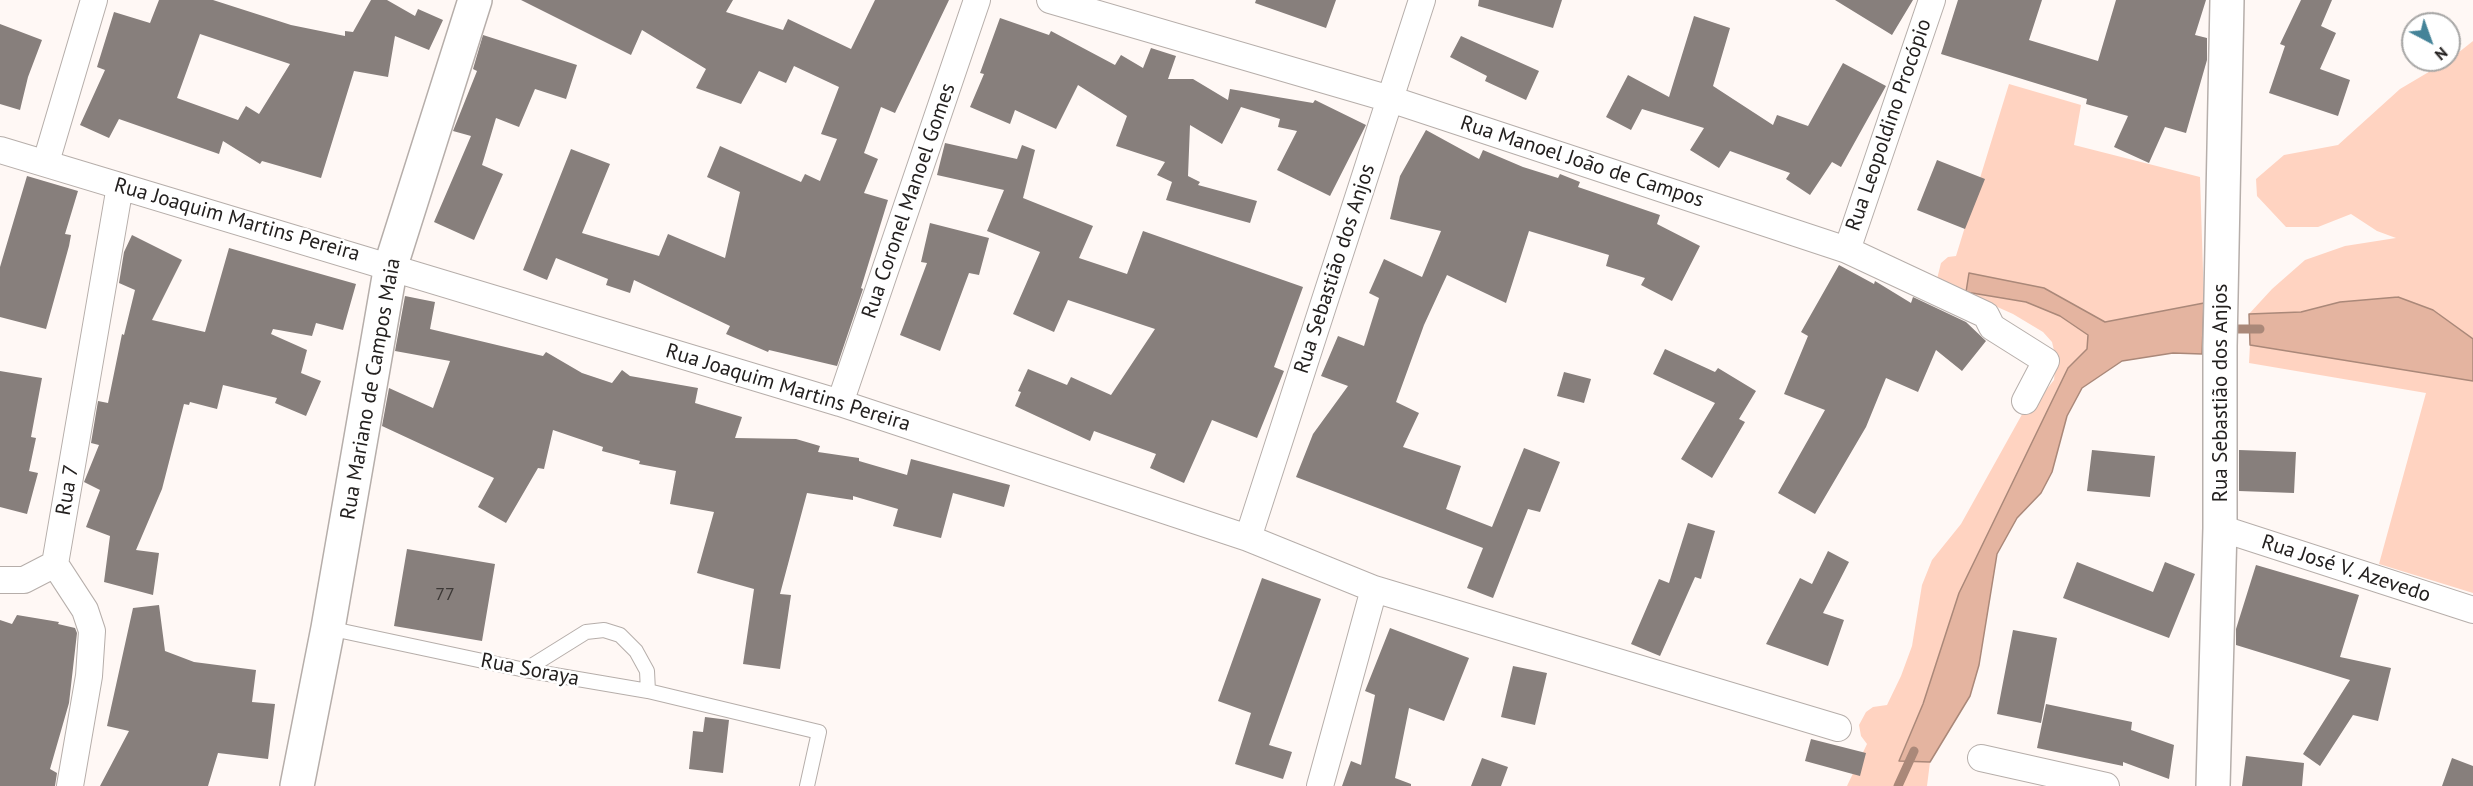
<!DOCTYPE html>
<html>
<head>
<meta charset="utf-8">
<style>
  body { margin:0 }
  #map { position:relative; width:2473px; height:786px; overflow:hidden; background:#fff8f5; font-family:"PT Sans",sans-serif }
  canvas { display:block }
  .north { position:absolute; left:2401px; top:12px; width:60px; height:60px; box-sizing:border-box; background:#fff; border:2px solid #a7a6a5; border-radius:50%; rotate:139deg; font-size:16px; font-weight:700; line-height:24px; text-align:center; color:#23201f }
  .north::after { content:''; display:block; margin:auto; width:21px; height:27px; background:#448398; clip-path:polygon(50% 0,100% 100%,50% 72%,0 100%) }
</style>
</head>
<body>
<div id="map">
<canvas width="2473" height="786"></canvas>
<div class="north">N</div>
</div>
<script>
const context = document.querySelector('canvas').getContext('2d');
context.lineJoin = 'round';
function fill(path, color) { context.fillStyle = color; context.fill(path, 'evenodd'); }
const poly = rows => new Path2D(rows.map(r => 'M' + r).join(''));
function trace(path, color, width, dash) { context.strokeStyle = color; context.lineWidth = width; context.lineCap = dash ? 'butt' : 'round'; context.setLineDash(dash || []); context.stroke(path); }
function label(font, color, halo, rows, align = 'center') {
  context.font = font + ' "PT Sans",sans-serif'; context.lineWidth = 5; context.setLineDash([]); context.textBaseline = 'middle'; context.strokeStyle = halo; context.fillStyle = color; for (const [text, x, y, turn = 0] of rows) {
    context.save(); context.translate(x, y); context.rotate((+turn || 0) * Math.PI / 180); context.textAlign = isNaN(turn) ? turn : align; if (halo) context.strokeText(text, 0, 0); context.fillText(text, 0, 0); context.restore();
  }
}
fill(poly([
  [2473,41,2473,339,2433,310,2340,302,2301,312,2249,314,2272,289,2305,260,2345,246,2396,238,2377,231,2351,214,2318,227,2286,227,2257,196,2256,179,2284,155,2338,145,2400,89,2449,60],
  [2009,84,2081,105,2074,145,2200,177,2204,303,2105,322,2044,288,1966,292,2026,302,2060,316,2088,335,2087,349,2068,368,1959,593,1923,704,1899,760,1930,762,1927,786,1847,786,1867,744,1861,736,1859,725,1866,712,1873,707,1887,705,1901,676,1912,646,1922,585,1932,560,1961,524,2025,409,2042,395,2054,380,2056,359,2052,342,2043,332,2013,314,1966,293,1937,279,1941,263,1948,257,1956,256],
  [2250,345,2473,381,2473,593,2379,564,2426,393,2249,363]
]), '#ffd3c1');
const water = poly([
  [1969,273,2044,288,2105,322,2204,303,2202,354,2173,353,2122,361,2082,388,2067,416,2052,472,2041,493,2017,518,1997,554,1979,665,1970,696,1930,762,1899,761,1923,704,1959,593,2068,368,2087,349,2088,335,2060,316,2026,302,1966,292,1969,273],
  [2398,297,2433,310,2473,339,2473,381,2250,345,2249,314,2301,312,2340,302,2398,297]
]);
fill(water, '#e4b4a0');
trace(water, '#aa8879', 1.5);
trace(poly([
  [2225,329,2260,329],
  [1898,786,1914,751]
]), '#aa8879', 9);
fill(poly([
  [159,0,213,0,291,25,345,36,345,31,353,32,371,0,387,0,415,16,418,9,443,20,429,50,395,36,388,77,354,71,321,178,262,161,260,164,223,141,219,154,119,119,109,138,80,125,105,70,97,67,114,12,150,23],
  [200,34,290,64,259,114,246,106,238,120,177,98],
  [521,0,733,0,726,12,783,30,788,19,851,49,875,0,949,0,895,113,881,107,864,153,878,159,864,193,888,200,861,288,863,289,837,366,769,350,768,352,726,334,730,326,634,280,630,293,606,285,608,279,556,258,547,280,523,270,571,149,610,164,582,233,659,256,668,234,725,258,740,192,707,177,720,146,801,182,805,174,820,181,837,139,821,134,839,87,794,66,786,83,759,71,741,104,696,88,706,69,642,30,631,55],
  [1256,0,1336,0,1326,28,1255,3],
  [1479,0,1562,0,1553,28,1478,6],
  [1835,0,1913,0,1892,35],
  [1958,0,2042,0,2029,40,2098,61,2116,0,2206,0,2195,35,2207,38,2207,60,2186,133,2165,127,2149,163,2114,147,2128,116,2086,104,2087,99,1941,54],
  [2301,0,2332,0,2321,26,2336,33,2320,69,2350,80,2338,116,2269,93,2285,46,2280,44],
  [1694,16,1730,28,1713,86,1773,125,1777,115,1808,126,1843,63,1886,86,1841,167,1832,162,1810,195,1786,179,1790,173,1730,151,1719,168,1690,150,1704,128,1642,109,1631,130,1606,117,1628,75,1669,97],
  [1000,18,1049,35,1051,31,1115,65,1121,55,1143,68,1151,48,1176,56,1168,79,1193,79,1228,100,1230,89,1313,103,1315,100,1366,125,1330,196,1277,170,1297,131,1278,127,1280,119,1241,107,1222,144,1190,125,1188,176,1200,182,1198,185,1257,201,1250,223,1166,200,1172,182,1157,175,1165,162,1116,146,1127,116,1078,85,1056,129,1015,110,1010,124,970,107,984,74,980,73],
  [0,24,42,40,28,77,20,110,0,104],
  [483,35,577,65,566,99,535,89,519,127,496,118,482,165,503,174,474,240,434,222,471,136,453,131,477,71,473,69],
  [1461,36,1539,71,1526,100,1485,81,1487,76,1450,57],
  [1426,130,1479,159,1483,150,1523,167,1558,178,1560,174,1580,182,1578,187,1660,215,1657,224,1700,246,1672,301,1641,285,1645,278,1606,266,1609,255,1529,231,1506,303,1447,275,1424,325,1396,402,1419,413,1403,447,1461,466,1446,509,1492,527,1524,448,1560,462,1540,512,1528,509,1493,598,1467,588,1483,548,1296,477,1313,434,1348,386,1321,376,1338,336,1364,346,1379,298,1369,293,1384,259,1422,277,1441,231,1390,219,1400,176],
  [945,143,1017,159,1022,145,1035,150,1023,198,1093,226,1079,258,1127,274,1143,231,1303,287,1274,367,1284,371,1257,438,1212,420,1184,483,1150,468,1156,454,1094,431,1090,441,1015,406,1021,392,1018,391,1028,369,1067,385,1071,377,1111,395,1155,329,1068,300,1054,332,1013,314,1040,252,987,231,1004,190,937,175],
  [1937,160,1985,179,1965,229,1917,210],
  [27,176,78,191,65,234,71,235,69,246,46,329,0,317,0,267],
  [930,223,989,238,979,275,969,273,940,351,900,335,927,263,921,262],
  [132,235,182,260,152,320,205,332,229,248,356,284,343,330,316,323,312,336,273,329,271,334,307,350,301,373,321,381,306,416,275,403,277,398,223,385,217,409,190,402,189,405,184,404,162,489,136,550,159,553,153,595,104,582,110,536,86,527,100,490,84,482,99,445,91,443,98,401,108,403,122,334,124,335,135,290,119,283,124,252],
  [1839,265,1874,284,1875,281,1911,303,1913,297,1966,322,1986,341,1962,371,1936,350,1918,392,1886,378,1866,427,1815,514,1778,493,1825,410,1784,394,1808,336,1801,332],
  [405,296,435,302,430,329,543,356,546,352,582,373,612,383,622,370,630,376,698,388,695,403,742,417,735,438,796,439,820,446,818,452,859,458,859,461,907,475,911,459,1010,485,1004,507,953,493,941,538,893,526,898,509,853,496,853,500,807,493,780,594,791,595,780,669,743,664,754,589,697,573,714,512,670,504,676,471,639,464,640,461,602,451,603,447,553,430,544,469,538,468,506,523,478,507,494,478,382,426,389,388,433,408,450,361,395,351],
  [1665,349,1715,372,1718,368,1756,391,1739,419,1745,422,1712,478,1681,459,1715,403,1653,374],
  [0,371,42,378,31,437,36,438,29,471,38,473,27,514,0,507],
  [1564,372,1591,379,1584,403,1557,396],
  [2092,450,2155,456,2150,497,2087,491],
  [2239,450,2296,452,2294,493,2239,491],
  [1688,523,1715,531,1701,579,1695,577,1660,656,1631,644,1659,579,1669,583],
  [407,549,495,564,482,641,394,626],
  [1828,551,1849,562,1823,613,1844,620,1828,666,1766,644,1800,578,1812,584],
  [2077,562,2153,592,2165,562,2195,574,2169,638,2063,598],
  [2256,565,2359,595,2340,657,2391,668,2378,721,2353,715,2320,766,2303,754,2350,680,2236,645,2236,629],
  [1262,578,1321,599,1269,745,1292,752,1283,779,1235,764,1251,713,1218,701],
  [159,605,165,651,194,662,256,670,252,702,275,704,268,759,218,753,208,786,100,786,129,731,107,726,133,608],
  [17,615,59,622,58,624,75,628,77,633,69,703,50,769,57,773,55,786,0,786,0,620,12,624],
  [1390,628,1469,658,1444,721,1409,708,1395,778,1411,784,1411,786,1342,786,1351,761,1361,765,1375,695,1365,691],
  [2013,630,2057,638,2041,723,1997,714],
  [1513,666,1547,673,1535,725,1501,717],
  [2046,704,2132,722,2131,730,2174,745,2169,779,2123,762,2123,766,2037,748],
  [705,717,729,720,723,773,689,769,693,731,703,732],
  [1811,739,1866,753,1860,776,1805,761],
  [2246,756,2304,763,2302,786,2242,786],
  [1482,758,1508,767,1501,786,1471,786],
  [2452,758,2473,766,2473,786,2442,786]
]), '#877f7c');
const lane = poly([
  [328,628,525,670,648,691,819,732,807,786],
  [525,670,586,632,604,630,620,635,636,651,647,671,648,691]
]);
const street = poly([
  [1050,0,1390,99,1847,250,1986,315,1992,327,2046,361,2025,401],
  [0,150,840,403,1248,538,1374,589,1320,786],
  [46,162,94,0],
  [1847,250,1932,0],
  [840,403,977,0],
  [2220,528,2473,610],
  [1248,538,1422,0],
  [0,580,24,580,55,564],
  [1374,589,1838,728],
  [1981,758,2106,786],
  [70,786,89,676,92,631,85,610,55,564,120,186]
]);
const secondary = poly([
  [297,786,328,628,391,265,475,0],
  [2213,786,2220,528,2220,346,2227,0]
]);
trace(lane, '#b6aeaa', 16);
trace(street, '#b6aeaa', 28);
trace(secondary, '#b6aeaa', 36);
trace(lane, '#fff', 14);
trace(street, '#fff', 26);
trace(secondary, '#fff', 33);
label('18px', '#3c3836', null, [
  ["77",445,595]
]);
label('21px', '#23201f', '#fff', [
  ["Rua Leopoldino Procópio",1889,125,-71],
  ["Rua Manoel João de Campos",1582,162,18],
  ["Rua Coronel Manoel Gomes",909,201,-71],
  ["Rua Joaquim Martins Pereira",237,220,16],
  ["Rua Sebastião dos Anjos",1335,269,-72],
  ["Rua Joaquim Martins Pereira",788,388,17],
  ["Rua Mariano de Campos Maia",371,389,-80],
  ["Rua Sebastião dos Anjos",2221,393,-90],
  ["Rua 7",68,490,-80],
  ["Rua José V. Azevedo",2346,569,18],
  ["Rua Soraya",530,670,11]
]);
</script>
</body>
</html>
